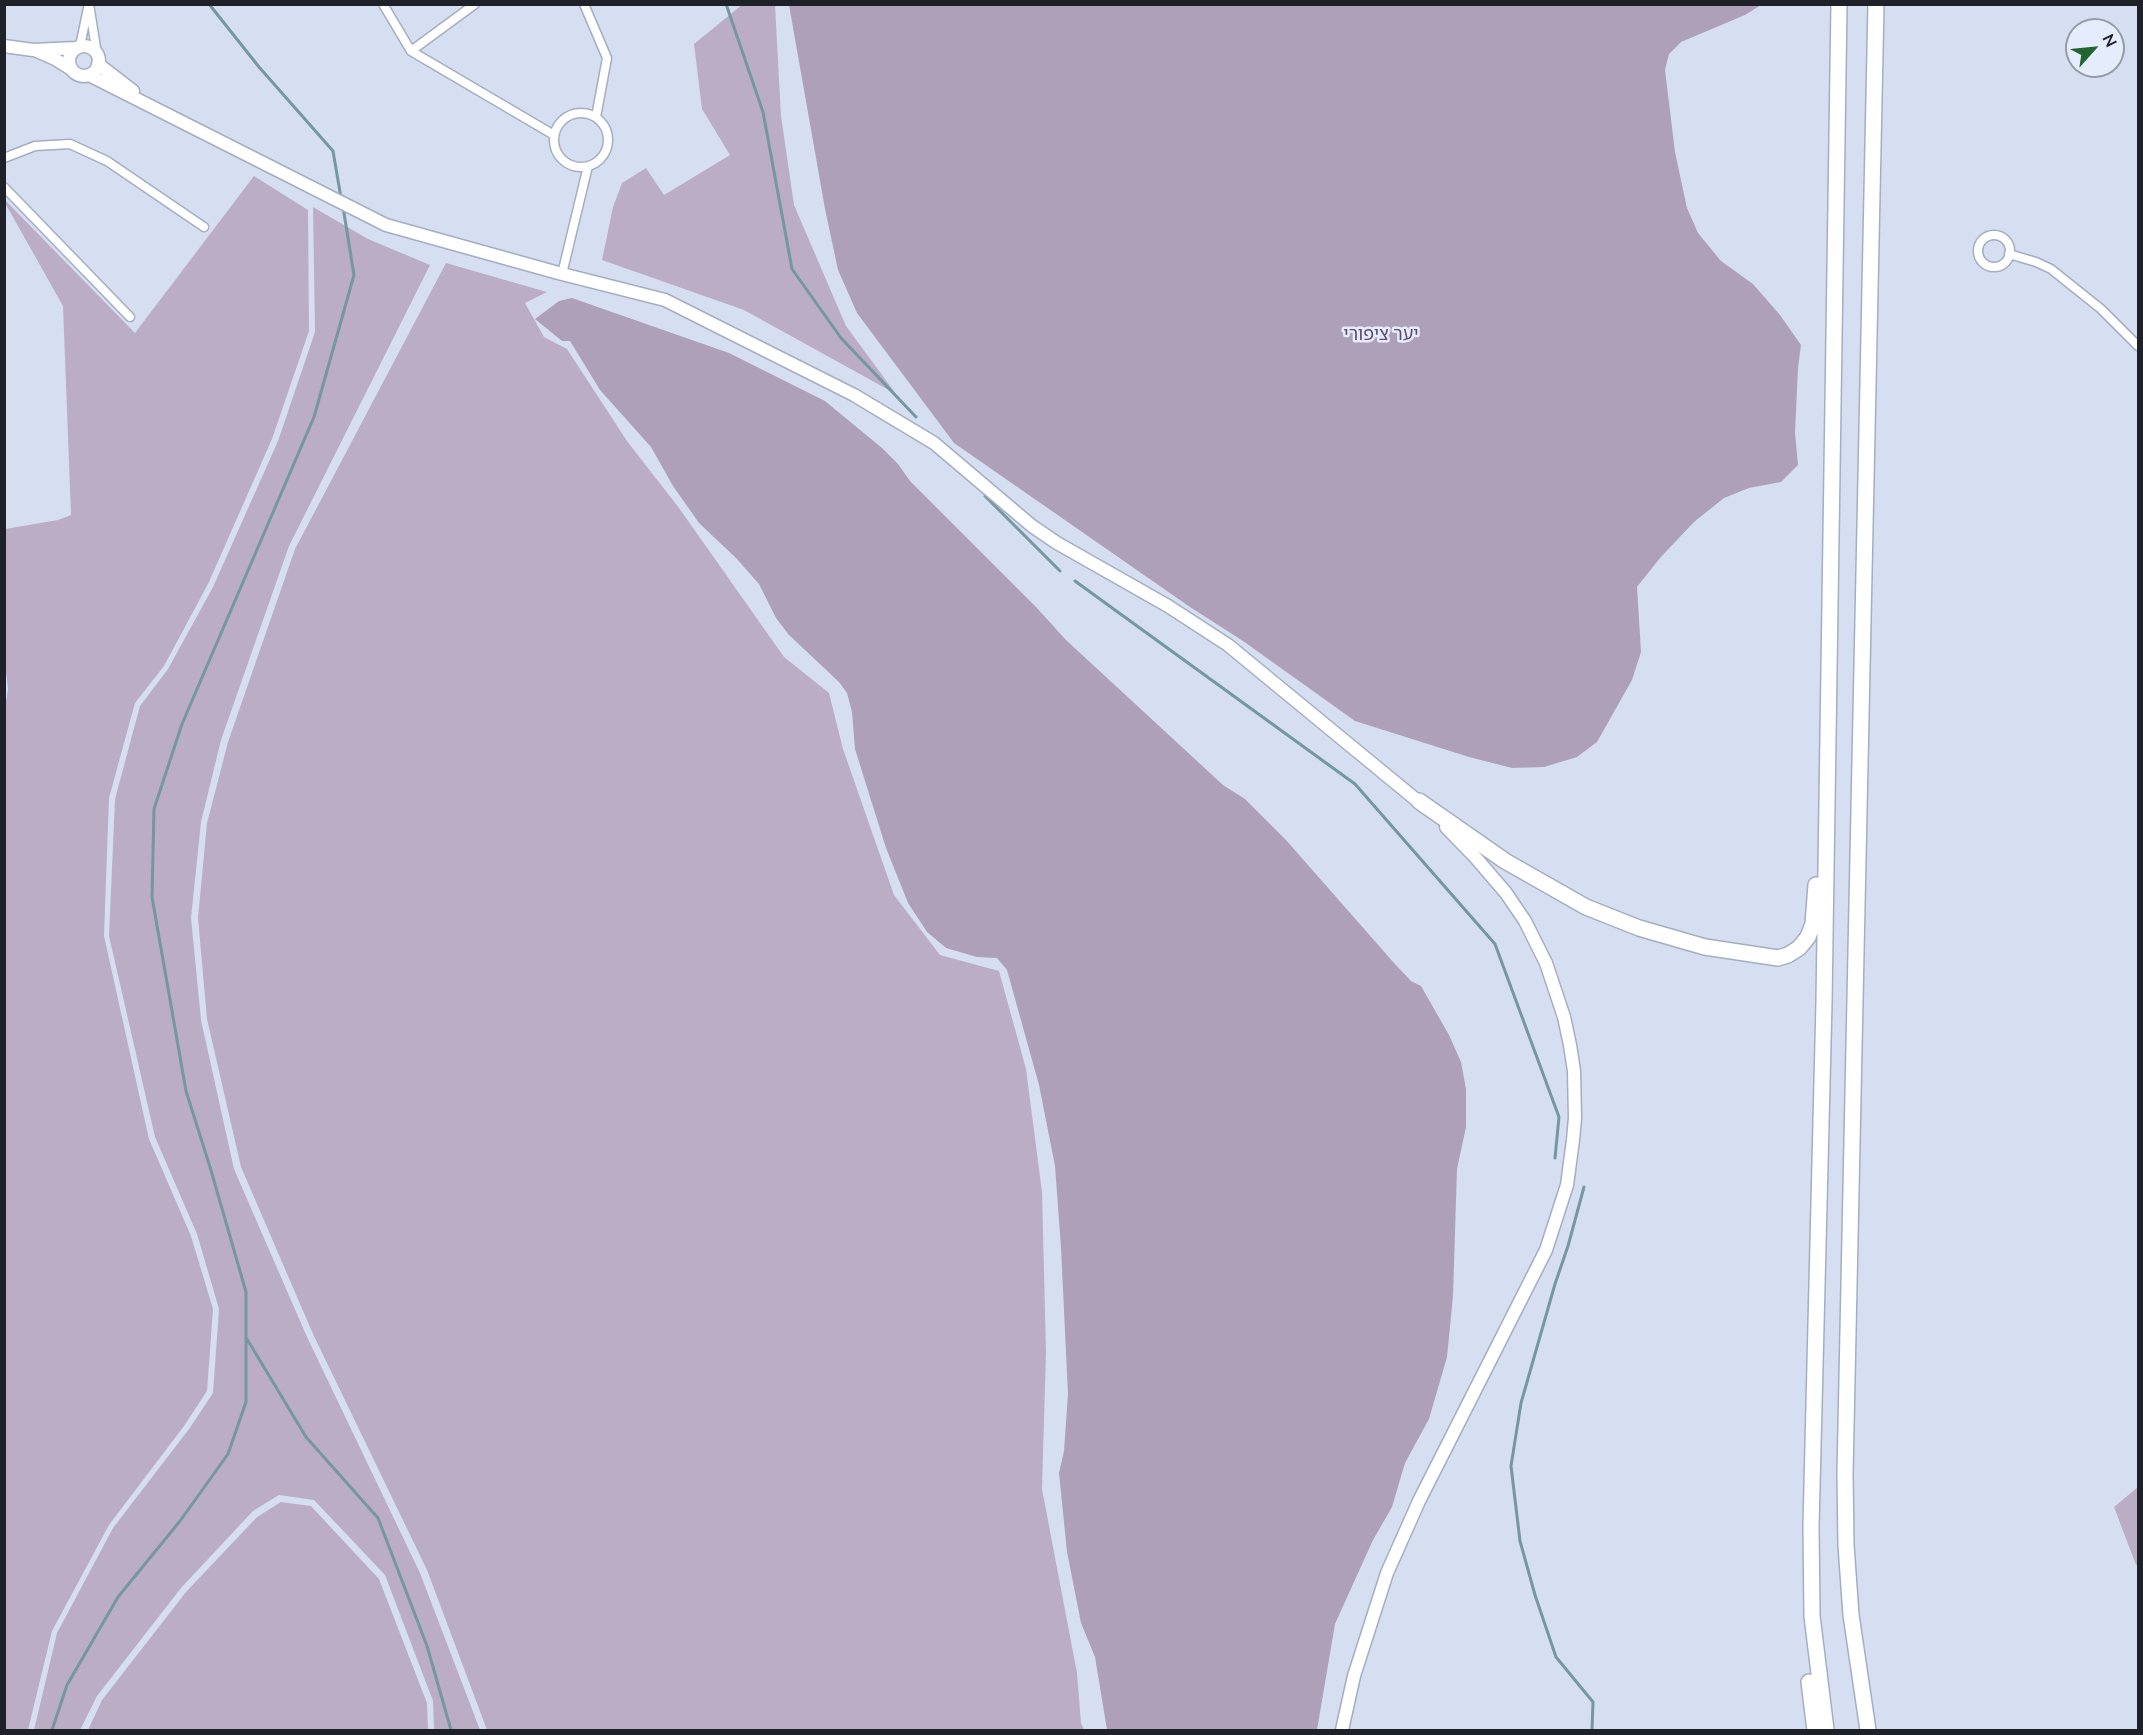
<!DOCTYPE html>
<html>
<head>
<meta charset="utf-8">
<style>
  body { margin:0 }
  #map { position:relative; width:2143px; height:1735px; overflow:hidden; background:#d6dff2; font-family:"Nunito Sans",sans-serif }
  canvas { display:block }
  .frame { position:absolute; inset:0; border:6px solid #1e2128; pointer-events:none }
  .north { position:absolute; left:2065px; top:18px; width:60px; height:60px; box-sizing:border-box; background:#e5ecfc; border:2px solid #959ba7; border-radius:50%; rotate:63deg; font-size:16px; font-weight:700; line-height:24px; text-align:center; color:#1e2128 }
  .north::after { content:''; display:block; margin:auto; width:21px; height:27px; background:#216530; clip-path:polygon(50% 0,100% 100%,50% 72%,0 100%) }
</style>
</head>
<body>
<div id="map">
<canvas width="2143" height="1735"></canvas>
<div class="frame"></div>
<div class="north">N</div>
</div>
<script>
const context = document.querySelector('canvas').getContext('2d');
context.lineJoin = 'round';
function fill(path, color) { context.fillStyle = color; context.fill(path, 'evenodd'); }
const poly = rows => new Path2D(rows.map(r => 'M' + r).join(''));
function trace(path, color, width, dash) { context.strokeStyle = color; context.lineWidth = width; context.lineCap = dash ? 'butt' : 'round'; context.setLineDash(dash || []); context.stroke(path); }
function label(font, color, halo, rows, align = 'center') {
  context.font = font + ' "Nunito Sans","Noto Sans Hebrew",sans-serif'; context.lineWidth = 5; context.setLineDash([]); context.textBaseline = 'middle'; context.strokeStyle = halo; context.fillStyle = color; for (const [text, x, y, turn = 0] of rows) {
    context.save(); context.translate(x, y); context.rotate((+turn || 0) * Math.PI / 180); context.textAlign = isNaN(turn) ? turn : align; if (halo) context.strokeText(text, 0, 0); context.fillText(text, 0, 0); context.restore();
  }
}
fill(poly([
  [743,4,775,5,781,116,794,205,846,326,896,394,744,310,602,260,613,207,622,183,646,168,664,195,730,155,702,109,694,44],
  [254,176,308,210,309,331,272,439,208,584,164,666,135,703,109,798,104,936,149,1139,191,1236,213,1309,207,1391,184,1426,109,1525,52,1631,28,1730,5,1730,4,713,8,689,4,655,5,529,58,520,71,515,63,306,5,203,5,200,135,333],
  [313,207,368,239,430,265,289,546,221,740,201,822,191,918,201,1020,234,1169,307,1337,420,1573,480,1730,434,1730,433,1701,385,1575,314,1500,279,1495,253,1511,181,1588,97,1696,80,1730,34,1730,57,1633,113,1528,189,1429,213,1393,219,1309,197,1234,155,1137,109,936,115,799,140,706,168,669,213,587,278,441,315,332],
  [446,263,547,292,525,303,544,337,567,349,627,441,679,508,784,657,829,693,843,749,894,895,940,955,999,971,1026,1069,1042,1192,1046,1352,1042,1489,1077,1673,1081,1723,1084,1730,487,1730,427,1570,313,1334,241,1167,207,1019,198,918,207,823,228,742,295,549],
  [2138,1487,2138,1564,2136,1565,2114,1507],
  [281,1502,311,1506,379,1579,427,1703,428,1730,88,1730,102,1700,186,1592,257,1517]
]), '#bcadc7');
fill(poly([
  [789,5,1761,5,1745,15,1681,42,1669,54,1665,70,1675,152,1687,208,1698,233,1721,261,1753,284,1780,315,1801,345,1798,368,1795,433,1798,465,1781,482,1749,488,1724,498,1694,522,1660,558,1637,587,1641,652,1632,680,1597,742,1577,757,1544,767,1512,768,1469,757,1355,721,1243,641,1190,607,954,443,857,313,838,270,825,209],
  [572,298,729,353,825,401,882,448,898,464,910,481,1036,607,1066,640,1223,785,1245,799,1286,840,1394,963,1411,981,1421,986,1449,1035,1461,1062,1466,1089,1466,1127,1457,1169,1453,1296,1447,1357,1429,1419,1405,1463,1392,1507,1373,1540,1335,1624,1317,1730,1107,1730,1095,1657,1081,1623,1067,1552,1059,1473,1064,1451,1068,1394,1061,1248,1055,1166,1039,1085,1007,970,997,958,977,957,946,948,927,932,908,903,886,848,855,749,852,712,847,693,839,682,789,635,776,618,759,584,736,558,699,523,673,486,651,447,600,390,570,341,562,341,535,319,559,301]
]), '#afa0ba');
trace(poly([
  [209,4,259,67,333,151,341,198],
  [726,4,763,112,792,269,841,338,916,417],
  [985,496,1060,571],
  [1075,581,1355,784,1495,944,1559,1117,1555,1158],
  [1584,1187,1568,1246,1555,1284,1521,1403,1511,1466,1520,1541,1535,1595,1556,1657,1593,1702,1592,1730],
  [247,1339,306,1437,378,1518,427,1646,451,1730],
  [52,1730,67,1685,118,1597,180,1521,228,1454,246,1402,246,1292,210,1167,186,1091,152,897,154,809,182,724,314,417,354,275,343,207]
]), '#7497a1', 3);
const street = poly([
  [89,4,97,54],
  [383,4,411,51,475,4],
  [584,4,607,58,596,117],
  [80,46,88,8],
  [411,51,554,135],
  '554 140a27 27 0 1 1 54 0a27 27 0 1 1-54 0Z',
  [4,158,35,146,70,144,107,161,204,227],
  [4,187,130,317],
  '1978 251a16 16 0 1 1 32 0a16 16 0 1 1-32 0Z',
  [2009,254,2036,262,2051,269,2101,309,2138,346],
  [562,274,588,166]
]);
const secondary = poly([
  [4,46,33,50,76,48],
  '69 61a15 15 0 1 1 30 0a15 15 0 1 1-30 0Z',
  [37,51,55,59,71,69],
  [98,64,133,91],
  [89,75,386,225,562,274,665,300,854,395,934,443,1032,526,1057,543,1168,606,1228,645,1425,807],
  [1342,1730,1354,1676,1387,1573,1419,1501,1546,1250,1567,1185,1573,1140,1575,1118,1574,1071,1570,1045,1564,1017,1546,963,1525,921,1506,893,1476,858,1446,827]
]);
const highway = poly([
  [1419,801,1505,861,1586,907,1639,928,1705,947,1778,958,1788,955,1799,948,1808,937,1813,924,1816,885],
  [1809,1682,1815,1730],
  [1826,1730,1812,1616,1811,1526,1824,1002,1839,4],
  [1868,1730,1851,1615,1846,1545,1845,1474,1876,4]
]);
trace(street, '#a5aec0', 11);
trace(secondary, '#a5aec0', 15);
trace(highway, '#a5aec0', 18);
trace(street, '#fff', 8);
trace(secondary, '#fff', 12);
trace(highway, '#fff', 15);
label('18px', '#614971', '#e5ecfc', [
  ["יער ציפורי",1381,336]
]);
</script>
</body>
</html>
